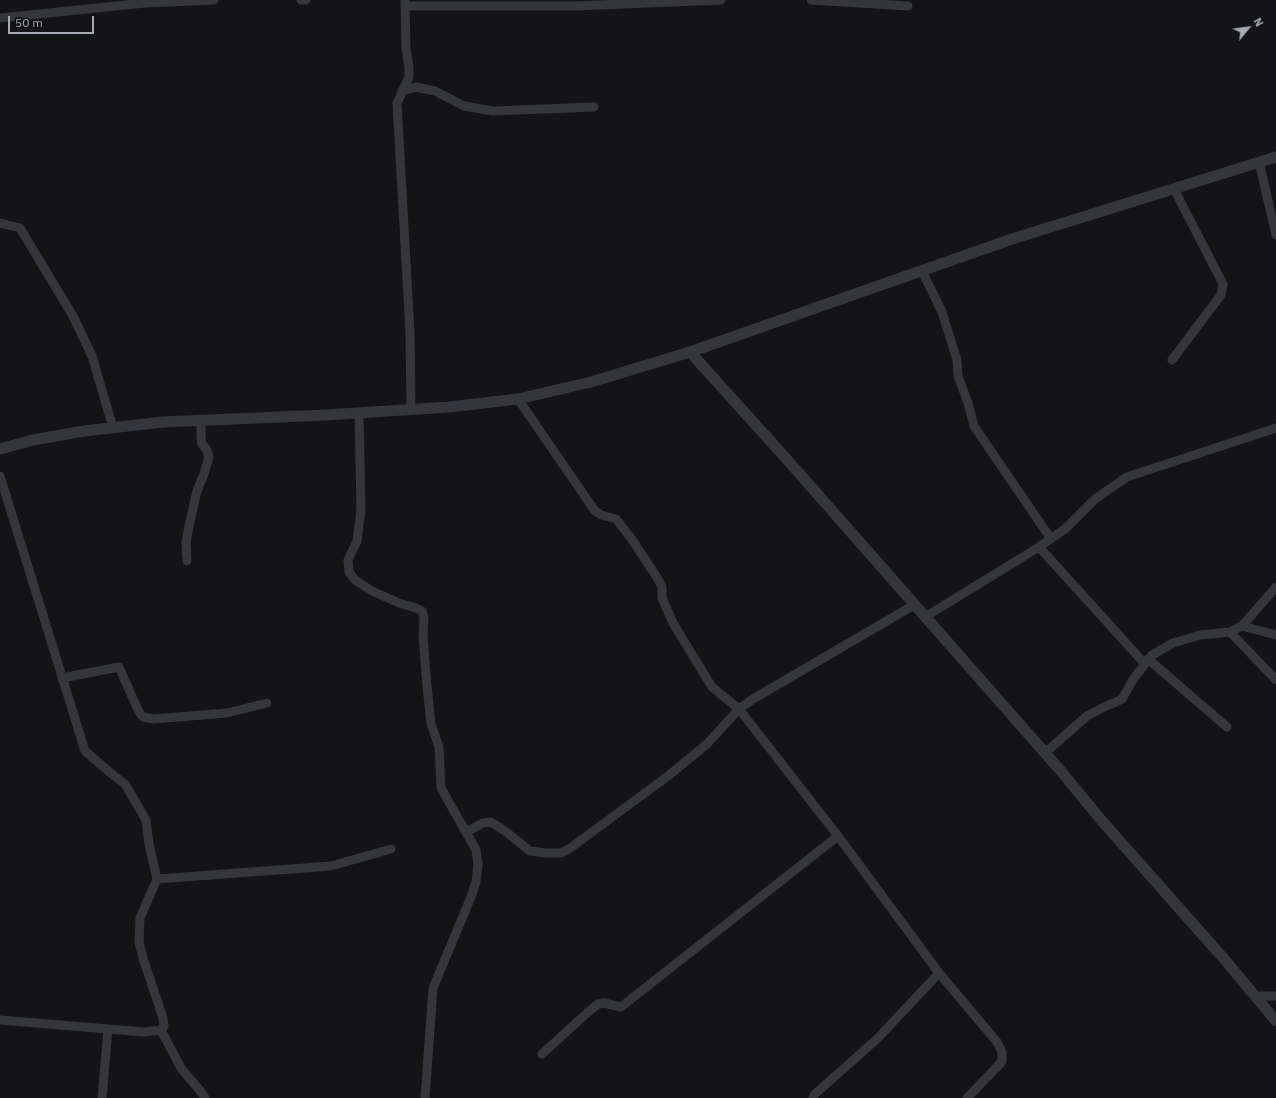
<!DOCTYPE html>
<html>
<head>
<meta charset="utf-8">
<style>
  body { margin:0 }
  #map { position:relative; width:1276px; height:1098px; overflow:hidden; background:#141416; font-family:"IBM Plex Sans",sans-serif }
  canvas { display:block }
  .north { position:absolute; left:1228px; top:8px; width:40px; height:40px; -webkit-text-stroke:3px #0f0f11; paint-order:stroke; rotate:61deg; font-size:11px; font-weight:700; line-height:16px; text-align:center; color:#a6acb6 }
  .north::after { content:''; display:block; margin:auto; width:14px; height:18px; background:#a6acb6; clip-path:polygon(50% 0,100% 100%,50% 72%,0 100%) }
  .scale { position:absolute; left:8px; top:16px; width:86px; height:18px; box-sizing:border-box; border:2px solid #a6acb6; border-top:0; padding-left:5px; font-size:12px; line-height:14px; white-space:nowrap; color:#a6acb6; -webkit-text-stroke:3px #0f0f11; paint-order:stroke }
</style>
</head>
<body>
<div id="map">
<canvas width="1276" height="1098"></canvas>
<div class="north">N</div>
<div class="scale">50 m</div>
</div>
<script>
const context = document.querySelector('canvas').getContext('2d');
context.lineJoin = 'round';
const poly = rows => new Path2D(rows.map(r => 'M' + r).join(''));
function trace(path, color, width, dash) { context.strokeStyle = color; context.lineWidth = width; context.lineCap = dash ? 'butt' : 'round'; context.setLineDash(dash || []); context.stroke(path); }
trace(poly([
  [301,0,306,0],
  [405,0,406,48,409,67,409,77,397,103,410,333,411,410],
  [811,0,908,6],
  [405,6,575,6,721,0],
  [0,18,145,3,214,0],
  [402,91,416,87,435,91,464,106,493,111,594,107],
  [1259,162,1276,235],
  [0,223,20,228,73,316,92,356,113,428],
  [922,271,942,312,957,360,958,376,968,403,974,426,1051,539],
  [1172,360,1221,295,1223,284,1174,189],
  [518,399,595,511,601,515,616,519,631,538,658,579,662,587,662,598,673,623,712,687,739,709,838,836,939,973,997,1042,1002,1052,1002,1061,999,1065,967,1098],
  [359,413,361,510,357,541,348,560,349,572,355,580,372,591,399,603,416,608,422,611,424,617,423,636,427,686,431,724,439,747,441,788,476,850,478,864,476,882,471,897,433,988,425,1098],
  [0,476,85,751,113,775,125,784,146,820,149,844,157,879,140,918,139,942,143,958,163,1018,164,1026,161,1030,144,1032,0,1020],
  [1039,547,1145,664],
  [187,561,186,543,189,526,197,491,204,474,209,457,207,450,202,444,201,439,201,421],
  [925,617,1039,547,1065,529,1095,499,1127,477,1276,428],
  [1242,626,1276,635],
  [1230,632,1276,680],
  [1148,659,1227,727],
  [62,678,119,667,139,712,143,717,153,719,227,713,267,703],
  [1045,753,1087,716,1108,705,1114,703,1122,699,1134,678,1152,655,1173,643,1200,635,1230,632,1242,626,1276,587],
  [466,832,483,823,491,822,505,831,530,851,545,853,561,853,569,849,668,776,707,744,739,709,753,699,914,605],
  [157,879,331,866,391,849],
  [1255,996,1276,996],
  [161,1030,181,1068,201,1092,205,1098],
  [542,1054,587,1013,598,1004,604,1003,621,1007,838,836],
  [102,1098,108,1029],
  [813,1098,815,1094,878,1038,939,973]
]), '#35363b', 9);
trace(poly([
  [690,352,791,464,1060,770,1102,821,1225,960,1276,1021],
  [0,449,33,440,84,431,163,422,326,415,449,407,518,399,591,382,690,352,1012,239,1276,157]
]), '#35363b', 11);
</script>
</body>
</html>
